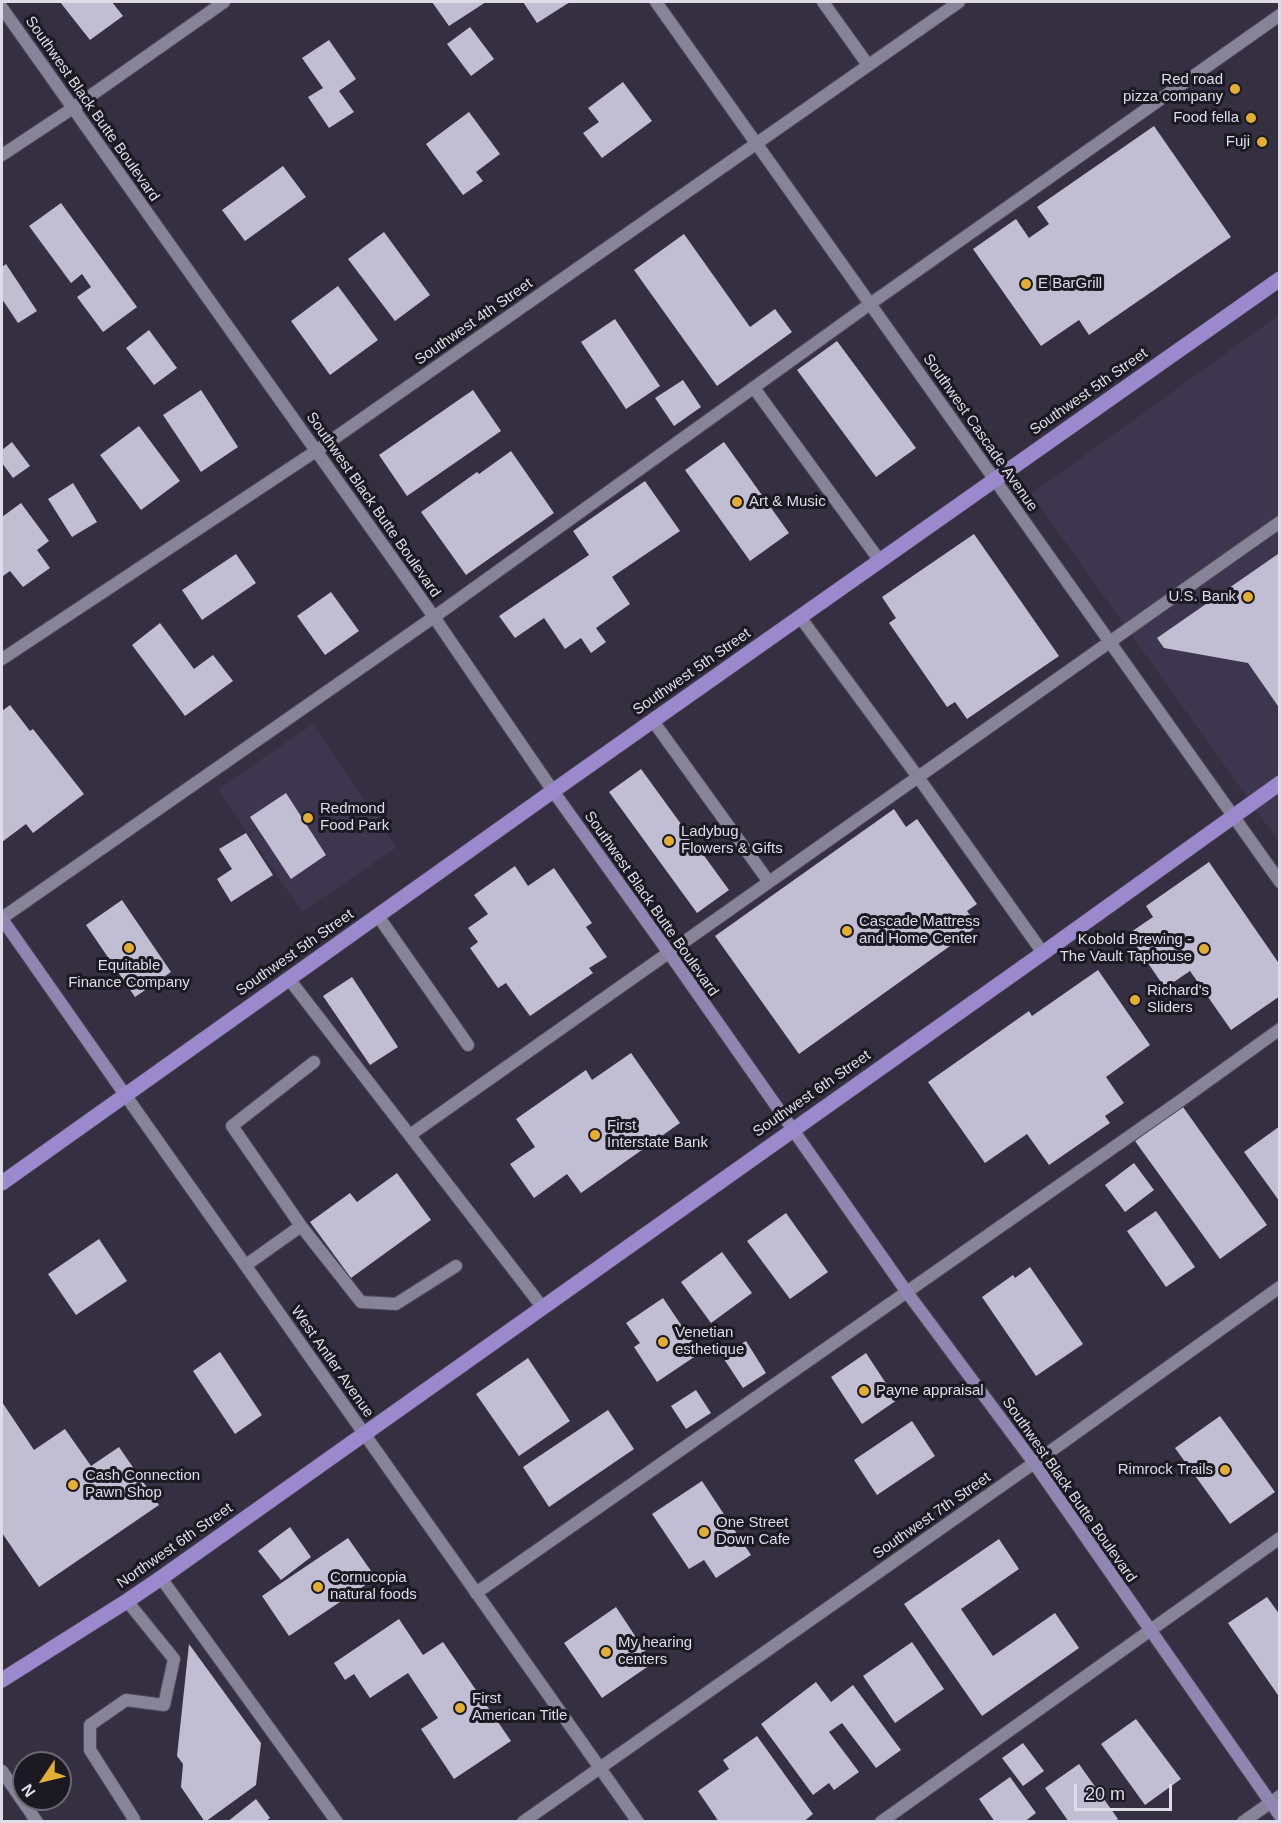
<!DOCTYPE html>
<html>
<head>
<meta charset="utf-8">
<style>
  body { margin:0 }
  #map { position:relative; width:1281px; height:1823px; overflow:hidden; background:#343042; font-family:Arial,sans-serif }
  canvas { display:block }
  .frame { position:absolute; inset:0; border:3px solid #dedce7; pointer-events:none }
  .north { position:absolute; left:12px; top:1751px; width:60px; height:60px; box-sizing:border-box; background:#1b1a22; border:2px solid #696871; border-radius:50%; rotate:235deg; font-size:16px; font-weight:700; line-height:24px; text-align:center; color:#dedce7 }
  .north::after { content:''; display:block; margin:auto; width:21px; height:27px; background:#e3ae35; clip-path:polygon(50% 0,100% 100%,50% 72%,0 100%) }
  .scale { position:absolute; left:1074px; top:1784px; width:98px; height:27px; box-sizing:border-box; border:3px solid #dedce7; border-top:0; padding-left:8px; font-size:18px; line-height:21px; white-space:nowrap; color:#dedce7; -webkit-text-stroke:4px #1b1a22; paint-order:stroke }
</style>
</head>
<body>
<div id="map">
<canvas width="1281" height="1823"></canvas>
<div class="frame"></div>
<div class="north">N</div>
<div class="scale">20 m</div>
</div>
<script>
const context = document.querySelector('canvas').getContext('2d');
context.lineJoin = 'round';
function fill(path, color) { context.fillStyle = color; context.fill(path, 'evenodd'); }
const poly = rows => new Path2D(rows.map(r => 'M' + r).join(''));
function trace(path, color, width, dash) { context.strokeStyle = color; context.lineWidth = width; context.lineCap = dash ? 'butt' : 'round'; context.setLineDash(dash || []); context.stroke(path); }
function label(font, color, halo, rows, align = 'center') {
  context.font = font + ' Arial,sans-serif'; context.lineWidth = 6; context.setLineDash([]); context.textBaseline = 'middle'; context.strokeStyle = halo; context.fillStyle = color; for (const [text, x, y, turn = 0] of rows) {
    context.save(); context.translate(x, y); context.rotate((+turn || 0) * Math.PI / 180); context.textAlign = isNaN(turn) ? turn : align; if (halo) context.strokeText(text, 0, 0); context.fillText(text, 0, 0); context.restore();
  }
}
fill(poly([
  [1279,315,1279,842,1031,494],
  [313,724,397,847,302,912,218,789]
]), '#3c374f');
fill(poly([
  [60,2,112,2,123,16,90,40],
  [432,2,486,2,449,26],
  [523,2,570,2,537,23],
  [470,27,494,59,471,76,447,44],
  [329,40,356,79,339,91,354,112,329,128,308,97,323,88,302,58],
  [623,82,652,121,602,158,583,133,599,122,588,108],
  [469,112,500,154,476,172,483,181,463,195,426,144],
  [1154,126,1231,237,1089,335,1079,320,1041,346,973,249,1016,219,1029,238,1049,224,1037,207],
  [283,166,306,197,245,241,222,210],
  [61,203,137,307,103,332,77,297,91,287,82,274,71,283,29,226],
  [384,232,430,295,395,321,348,259],
  [684,234,750,327,775,309,792,332,717,386,634,270],
  [6,264,37,311,18,323,2,299,2,267],
  [338,286,378,340,330,375,291,321],
  [615,319,660,386,626,409,581,342],
  [149,330,177,368,154,385,126,348],
  [837,341,916,448,876,477,797,370],
  [683,380,701,407,674,426,655,398],
  [201,390,238,447,201,472,163,415],
  [473,390,501,431,407,496,379,455],
  [139,426,180,481,141,510,100,455],
  [12,442,30,466,13,478,2,463,2,450],
  [724,442,789,533,750,561,685,470],
  [511,451,554,513,466,575,421,512,477,472,479,474],
  [645,481,680,531,612,577,630,604,596,628,606,642,591,653,581,638,565,649,544,618,515,638,499,616,589,555,573,531],
  [73,483,97,522,72,537,48,499],
  [21,503,49,541,37,550,50,568,23,587,10,571,3,576,2,573,2,517],
  [974,534,1059,656,967,719,955,702,947,707,889,623,896,618,882,597],
  [236,554,256,583,202,620,182,590],
  [1278,554,1280,556,1280,705,1278,706,1248,663,1164,648,1157,638],
  [331,592,359,631,325,655,297,616],
  [160,623,194,669,213,655,233,681,185,716,132,645],
  [10,705,30,731,33,729,84,794,33,833,26,824,2,842,2,711],
  [641,769,729,890,697,913,609,792],
  [286,793,326,855,291,879,250,817],
  [894,809,906,827,917,819,977,904,967,911,978,926,799,1054,715,936],
  [246,833,273,875,231,902,217,879,232,869,219,849],
  [1209,862,1280,965,1280,996,1231,1030,1190,971,1165,988,1128,934,1153,917,1146,906],
  [515,866,528,886,554,868,592,923,586,927,607,957,589,968,593,973,530,1016,506,983,498,988,470,948,478,942,468,928,488,914,474,895],
  [122,900,171,972,135,997,86,925],
  [1098,970,1150,1045,1106,1077,1124,1103,1105,1116,1110,1123,1049,1165,1027,1134,985,1163,928,1082,1029,1011,1032,1016],
  [352,977,398,1047,370,1065,323,996],
  [631,1053,680,1123,581,1193,567,1174,534,1198,510,1164,535,1147,516,1119,586,1070,592,1080],
  [1183,1107,1267,1225,1220,1259,1135,1141],
  [1280,1126,1280,1202,1244,1152],
  [1134,1163,1154,1190,1125,1212,1105,1185],
  [397,1173,431,1220,351,1278,310,1222,350,1193,357,1202],
  [1156,1211,1195,1267,1166,1287,1127,1231],
  [786,1213,828,1272,790,1299,747,1241],
  [99,1239,127,1281,76,1315,48,1274],
  [722,1252,752,1293,711,1323,681,1282],
  [1030,1267,1083,1344,1036,1376,982,1297,1013,1275,1015,1278],
  [663,1298,700,1353,657,1382,634,1347,640,1343,626,1323],
  [746,1341,766,1373,743,1388,722,1356],
  [220,1352,262,1415,235,1434,193,1371],
  [866,1353,897,1400,862,1424,831,1377],
  [528,1358,570,1421,519,1456,476,1394],
  [696,1390,711,1413,686,1429,671,1406],
  [2,1402,34,1450,65,1429,91,1466,119,1447,159,1505,39,1587,2,1533],
  [608,1410,634,1449,549,1507,523,1467],
  [1220,1416,1275,1492,1230,1524,1175,1448],
  [912,1421,935,1456,877,1495,854,1460],
  [702,1481,751,1555,716,1578,704,1560,689,1569,652,1514],
  [290,1527,311,1557,281,1580,258,1551],
  [348,1538,376,1578,289,1636,262,1596],
  [999,1539,1019,1569,961,1609,993,1656,1055,1613,1079,1648,982,1716,904,1604],
  [1267,1597,1280,1615,1280,1698,1228,1623],
  [616,1607,653,1663,602,1698,564,1643],
  [399,1619,423,1655,443,1642,511,1741,454,1779,421,1729,438,1718,408,1673,370,1698,354,1674,345,1680,334,1663],
  [912,1642,944,1689,895,1723,863,1676],
  [189,1644,261,1743,256,1785,205,1822,181,1787,183,1764,177,1756],
  [816,1682,831,1702,853,1685,901,1750,876,1768,842,1723,829,1732,859,1772,834,1790,829,1783,813,1795,761,1724],
  [1136,1719,1181,1779,1145,1805,1101,1744],
  [757,1736,813,1814,803,1822,719,1822,698,1791,729,1769,723,1760],
  [1023,1743,1044,1771,1023,1786,1002,1758],
  [1079,1764,1118,1819,1114,1822,1069,1822,1045,1788],
  [1010,1777,1036,1813,1024,1822,995,1822,979,1799],
  [256,1799,270,1818,265,1822,227,1822]
]), '#c1bdd3');
const lane = poly([
  [823,2,868,65],
  [754,388,880,561],
  [800,617,918,777,1043,953],
  [653,721,769,882],
  [378,916,468,1045],
  [2,918,434,617,870,304,1280,15],
  [289,979,543,1308],
  [410,1135,1280,522],
  [301,1226,361,1302,396,1304,456,1266],
  [246,1265,301,1226,232,1126,314,1062],
  [161,1578,337,1822],
  [476,1593,1180,1101,1280,1029],
  [127,1601,174,1659,164,1705,126,1700,90,1725,90,1750,134,1819,132,1822],
  [881,1822,1280,1538]
]);
const street = poly([
  [656,2,1280,882],
  [2,8,434,617,553,791],
  [2,155,73,108,224,2],
  [2,659,316,451,959,2],
  [126,1096,638,1822],
  [2,1771,37,1822],
  [523,1822,1034,1463,1280,1287],
  [1243,1822,1280,1796]
]);
const secondary = poly([
  [553,791,669,953,906,1291,1034,1463,1280,1816],
  [2,919,126,1096]
]);
const primary = poly([
  [2,1183,553,791,1280,279],
  [2,1680,127,1601,161,1578,1043,953,1280,783]
]);
trace(lane, '#4e4b5a', 14);
trace(street, '#4e4b5a', 14);
trace(secondary, '#4e4b5a', 14);
trace(primary, '#4e4b5a', 16);
trace(lane, '#878398', 12);
trace(street, '#878398', 12);
trace(secondary, '#9086b2', 12);
trace(primary, '#9a89cc', 15);
for (const [x, y, r, color] of [
  [1235,89,6,"#e3ae35"],
  [1251,118,6,"#e3ae35"],
  [1262,142,6,"#e3ae35"],
  [1026,284,6,"#e3ae35"],
  [737,502,6,"#e3ae35"],
  [1248,597,6,"#e3ae35"],
  [308,818,6,"#e3ae35"],
  [669,841,6,"#e3ae35"],
  [847,931,6,"#e3ae35"],
  [129,948,6,"#e3ae35"],
  [1204,949,6,"#e3ae35"],
  [1135,1000,6,"#e3ae35"],
  [595,1135,6,"#e3ae35"],
  [663,1342,6,"#e3ae35"],
  [864,1391,6,"#e3ae35"],
  [1225,1470,6,"#e3ae35"],
  [73,1485,6,"#e3ae35"],
  [704,1532,6,"#e3ae35"],
  [318,1587,6,"#e3ae35"],
  [606,1652,6,"#e3ae35"],
  [460,1708,6,"#e3ae35"]
]) { const dot = new Path2D(); dot.arc(x, y, r, 0, 2 * Math.PI); context.fillStyle = color; context.fill(dot); trace(dot, '#1b1a22', 2); }
label('15px', '#dedce7', '#1b1a22', [
  ["Red road",1223,80,"right"],
  ["pizza company",1223,97,"right"],
  ["Food fella",1239,118,"right"],
  ["Fuji",1250,142,"right"],
  ["E BarGrill",1038,284],
  ["Art & Music",749,502],
  ["U.S. Bank",1236,597,"right"],
  ["Redmond",320,809],
  ["Food Park",320,826],
  ["Ladybug",681,832],
  ["Flowers & Gifts",681,849],
  ["Cascade Mattress",859,922],
  ["and Home Center",859,939],
  ["Kobold Brewing -",1192,940,"right"],
  ["The Vault Taphouse",1192,957,"right"],
  ["Equitable",129,966,"center"],
  ["Finance Company",129,983,"center"],
  ["Richard's",1147,991],
  ["Sliders",1147,1008],
  ["First",607,1126],
  ["Interstate Bank",607,1143],
  ["Venetian",675,1333],
  ["esthetique",675,1350],
  ["Payne appraisal",876,1391],
  ["Rimrock Trails",1213,1470,"right"],
  ["Cash Connection",85,1476],
  ["Pawn Shop",85,1493],
  ["One Street",716,1523],
  ["Down Cafe",716,1540],
  ["Cornucopia",330,1578],
  ["natural foods",330,1595],
  ["My hearing",618,1643],
  ["centers",618,1660],
  ["First",472,1699],
  ["American Title",472,1716]
], 'left');
label('15px', '#dedce7', '#1b1a22', [
  ["Southwest Black Butte Boulevard",92,109,55],
  ["Southwest 4th Street",474,322,-35],
  ["Southwest 5th Street",1089,392,-35],
  ["Southwest Cascade Avenue",980,433,55],
  ["Southwest Black Butte Boulevard",373,505,55],
  ["Southwest 5th Street",692,672,-35],
  ["Southwest Black Butte Boulevard",651,904,55],
  ["Southwest 5th Street",295,953,-35],
  ["Southwest 6th Street",812,1094,-35],
  ["West Antler Avenue",332,1362,55],
  ["Southwest Black Butte Boulevard",1069,1490,55],
  ["Southwest 7th Street",932,1516,-35],
  ["Northwest 6th Street",175,1546,-35]
]);
</script>
</body>
</html>
